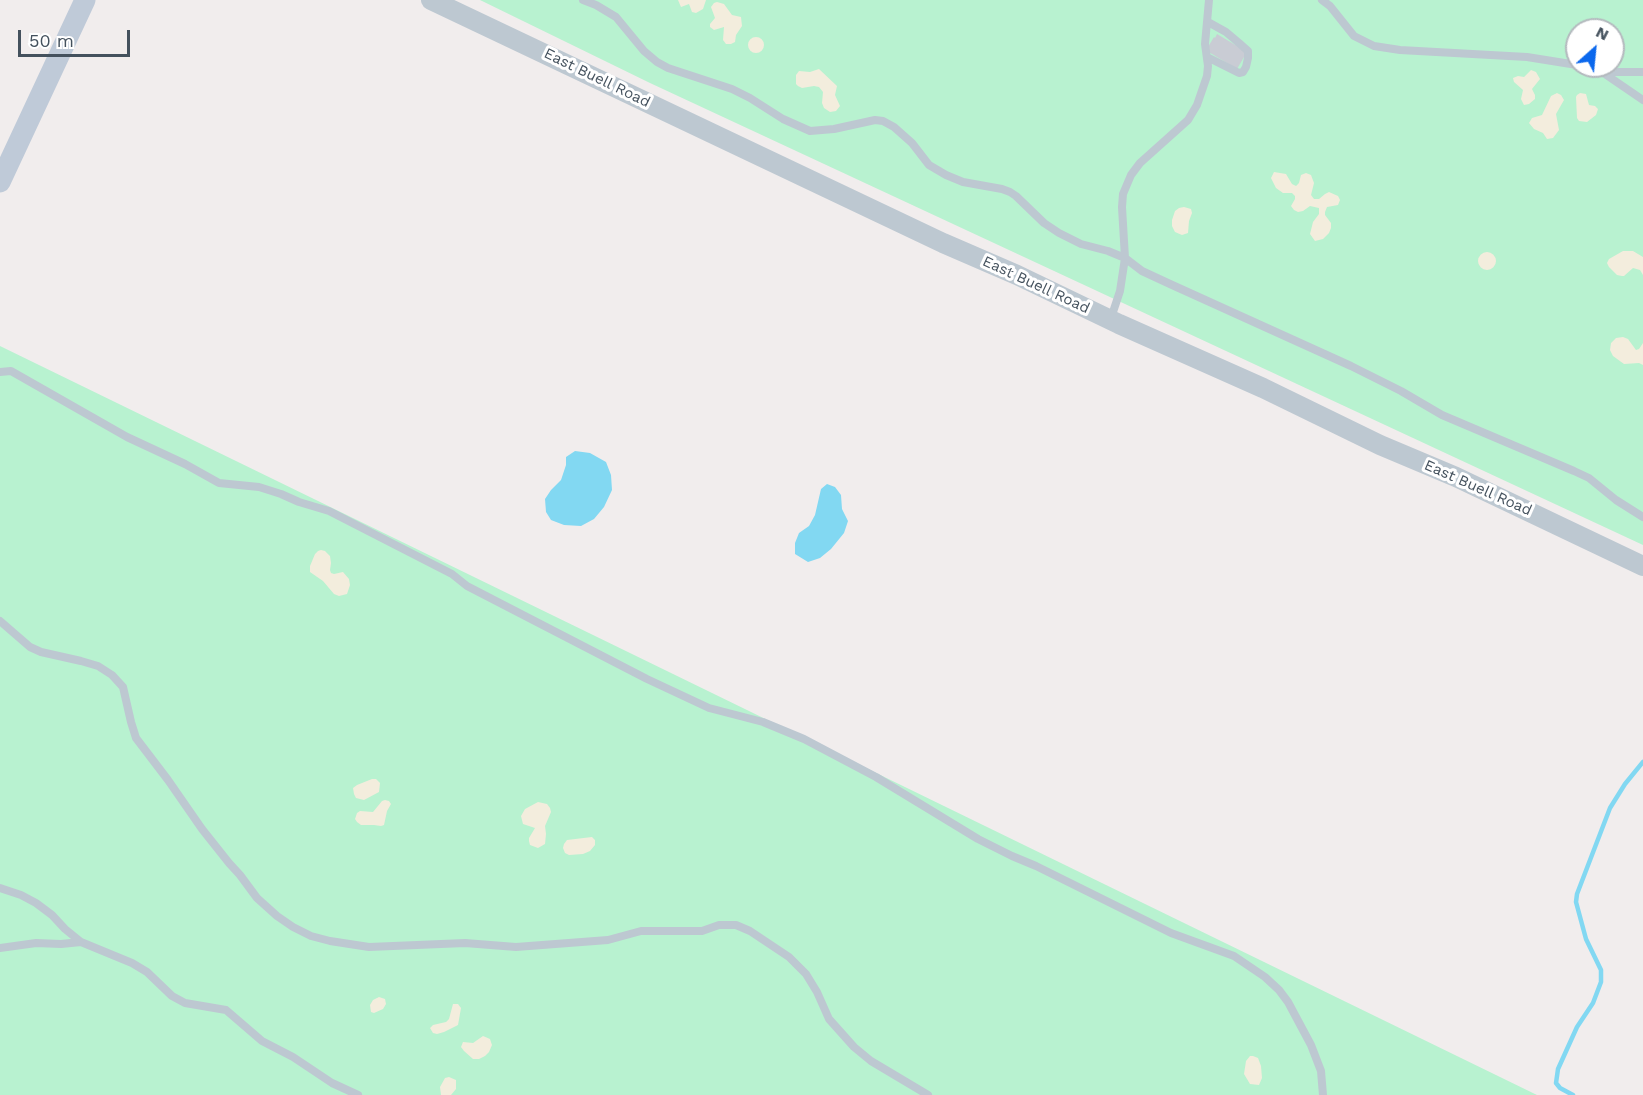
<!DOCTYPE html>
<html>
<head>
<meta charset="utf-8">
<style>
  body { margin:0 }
  #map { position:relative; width:1643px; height:1095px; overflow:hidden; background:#f1eded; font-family:"Work Sans",sans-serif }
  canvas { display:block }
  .north { position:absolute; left:1565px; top:18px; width:60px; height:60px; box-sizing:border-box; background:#fff; border:2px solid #b4b9be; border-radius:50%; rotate:27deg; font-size:16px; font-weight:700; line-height:24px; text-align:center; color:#44515d }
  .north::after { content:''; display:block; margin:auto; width:21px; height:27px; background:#0b68ed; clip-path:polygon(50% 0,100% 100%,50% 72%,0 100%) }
  .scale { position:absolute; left:18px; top:30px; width:112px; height:27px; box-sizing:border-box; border:3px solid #44515d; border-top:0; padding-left:8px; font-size:18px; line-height:21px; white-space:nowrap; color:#44515d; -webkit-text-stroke:4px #fff; paint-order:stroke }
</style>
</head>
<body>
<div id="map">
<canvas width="1643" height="1095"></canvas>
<div class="north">N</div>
<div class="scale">50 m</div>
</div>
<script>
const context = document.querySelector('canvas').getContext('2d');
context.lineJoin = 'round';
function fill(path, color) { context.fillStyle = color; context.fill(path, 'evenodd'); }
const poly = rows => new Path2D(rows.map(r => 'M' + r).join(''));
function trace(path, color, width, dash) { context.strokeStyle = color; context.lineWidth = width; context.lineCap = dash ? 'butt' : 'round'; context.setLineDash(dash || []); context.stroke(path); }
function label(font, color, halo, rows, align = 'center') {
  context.font = font + ' "Work Sans",sans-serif'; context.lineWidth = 6; context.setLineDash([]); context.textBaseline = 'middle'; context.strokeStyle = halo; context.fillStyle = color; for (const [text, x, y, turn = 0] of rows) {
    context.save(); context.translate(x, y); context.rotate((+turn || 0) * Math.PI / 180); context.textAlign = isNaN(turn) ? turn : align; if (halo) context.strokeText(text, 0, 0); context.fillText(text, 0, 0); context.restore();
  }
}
fill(poly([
  [480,0,1643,0,1643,545,650,83],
  [1577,30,1613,30,1613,66,1577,66],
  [0,346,1537,1095,0,1095]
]), '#b8f2d0');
fill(poly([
  [678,0,706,0,703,9,696,13,692,12,689,4,681,7],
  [717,2,724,4,732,15,741,17,742,26,736,35,735,42,731,44,726,44,723,40,724,27,714,30,710,27,710,24,715,18,711,7,714,3],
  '748 45a8 8 0 1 1 16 0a8 8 0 1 1-16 0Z',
  [819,69,837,86,835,95,840,106,836,111,830,112,824,108,822,103,823,92,819,87,814,86,802,88,798,86,796,84,796,75,799,71,810,72],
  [1531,70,1536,72,1540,79,1532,89,1535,95,1535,99,1529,104,1524,105,1521,99,1523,90,1514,82,1513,78,1518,76,1524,77],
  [1557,93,1561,95,1564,100,1556,114,1559,130,1553,138,1547,139,1543,133,1534,129,1529,123,1532,118,1542,115,1551,96],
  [1580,93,1586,94,1589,105,1595,106,1598,109,1596,115,1587,122,1579,121,1577,118,1576,97,1577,95],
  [1274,172,1286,174,1292,184,1296,186,1299,183,1301,175,1306,173,1311,175,1314,183,1311,195,1314,199,1319,199,1325,194,1329,192,1338,196,1340,200,1338,205,1327,207,1325,212,1325,215,1331,223,1331,228,1329,233,1323,239,1315,241,1310,234,1313,222,1319,214,1319,208,1310,206,1303,211,1298,212,1294,210,1291,206,1295,199,1295,196,1292,193,1283,193,1276,188,1271,178],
  [1184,207,1191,209,1192,213,1189,221,1188,233,1182,235,1175,232,1172,226,1172,220,1175,211,1179,208],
  [1623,251,1633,251,1643,257,1643,275,1640,270,1633,268,1624,276,1622,276,1617,275,1609,267,1607,263,1609,259],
  '1478 261a9 9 0 1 1 18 0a9 9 0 1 1-18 0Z',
  [1623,337,1628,339,1636,350,1639,349,1643,343,1643,365,1639,363,1624,364,1613,356,1610,350,1611,343,1616,338],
  [321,550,325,551,330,556,331,563,330,570,331,573,334,574,343,572,349,579,350,585,347,594,339,596,334,594,323,581,310,572,310,566,315,554,318,551],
  [372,779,376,779,380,783,379,792,364,800,356,798,354,794,353,788,357,785],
  [385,800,389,801,391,804,387,811,384,825,381,826,374,825,361,825,357,822,355,819,357,813,360,811,373,812,382,801],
  [538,802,547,804,550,808,551,812,545,826,546,834,545,844,538,848,530,845,529,841,529,838,535,828,523,824,521,816,525,809],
  [592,837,595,840,595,845,590,851,583,854,569,855,565,853,563,848,564,844,567,840],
  [379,997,385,999,386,1004,383,1009,374,1013,371,1012,370,1005,373,1000],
  [453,1004,458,1004,461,1008,458,1025,444,1032,437,1034,433,1033,430,1028,433,1025,446,1022,449,1019],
  [483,1036,490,1039,492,1045,489,1052,485,1056,479,1059,473,1059,464,1051,461,1047,463,1042,473,1043],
  [1250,1056,1253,1056,1258,1058,1261,1066,1262,1078,1259,1085,1250,1084,1244,1074,1246,1061],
  [449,1077,456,1080,456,1089,451,1095,441,1095,440,1087,445,1078]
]), '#f3eddd');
fill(poly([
  [575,451,590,453,606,462,611,475,612,490,604,507,594,519,581,526,564,525,551,520,546,512,545,499,551,490,561,480,566,465,566,457],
  [827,484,835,487,841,495,842,509,848,521,844,533,831,549,820,558,808,562,795,554,795,543,799,533,809,526,815,515,821,489]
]), '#82d8f2');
trace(poly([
  [1573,1095,1560,1088,1556,1083,1558,1069,1577,1027,1593,1003,1601,982,1601,970,1586,939,1576,902,1577,894,1610,808,1625,784,1643,762]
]), '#82d8f2', 4.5);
fill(poly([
  [1217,34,1247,52,1237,69,1207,51,1208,47,1214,37,1215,38]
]), '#c9ccd4');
trace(poly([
  [583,0,596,5,616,17,644,51,657,62,668,68,732,89,750,98,783,119,810,131,834,129,875,120,883,121,894,127,912,143,929,165,946,175,963,182,1002,189,1010,192,1016,196,1044,223,1059,233,1081,244,1108,251,1125,258,1142,271,1170,284,1351,366,1401,391,1442,415,1574,471,1589,478,1616,500,1643,517],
  [1322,0,1330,6,1354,36,1374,46,1400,50,1527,57,1577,65],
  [1207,57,1239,73,1243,72,1246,67,1248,58,1248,51,1239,43,1226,32,1208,22],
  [1581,66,1602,72,1643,100],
  [1604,72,1643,72],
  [1111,318,1120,291,1125,258,1122,207,1123,194,1131,175,1140,163,1188,120,1197,105,1207,76,1208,66,1205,44,1209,0],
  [0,372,11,371,127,437,185,464,219,483,259,487,281,494,299,502,329,511,452,574,467,586,647,679,709,708,763,722,804,739,876,777,978,839,1012,856,1036,866,1171,933,1234,956,1265,977,1279,990,1288,1002,1311,1045,1321,1071,1323,1095],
  [0,621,30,647,41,652,81,661,98,666,112,675,123,687,131,722,136,738,168,780,202,829,229,863,240,875,257,898,277,916,293,927,311,936,330,941,369,947,465,943,516,947,608,940,641,931,702,931,719,925,736,925,750,931,789,957,806,974,817,992,829,1019,854,1047,871,1061,928,1095],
  [0,888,21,895,36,903,52,915,65,929,81,942,132,963,147,972,172,996,185,1003,226,1010,262,1041,293,1057,332,1083,358,1095],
  [0,948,36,943,61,944,81,942]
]), '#bdc8d1', 8);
trace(poly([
  [431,0,943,243,1017,275,1119,324,1263,388,1380,445,1456,477,1643,566]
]), '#bdc8d1', 20);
trace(poly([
  [0,182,85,0]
]), '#bfcad8', 21);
label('15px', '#44515d', '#fff', [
  ["East Buell Road",597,78,26],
  ["East Buell Road",1036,285,25],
  ["East Buell Road",1478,488,24]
]);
</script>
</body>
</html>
